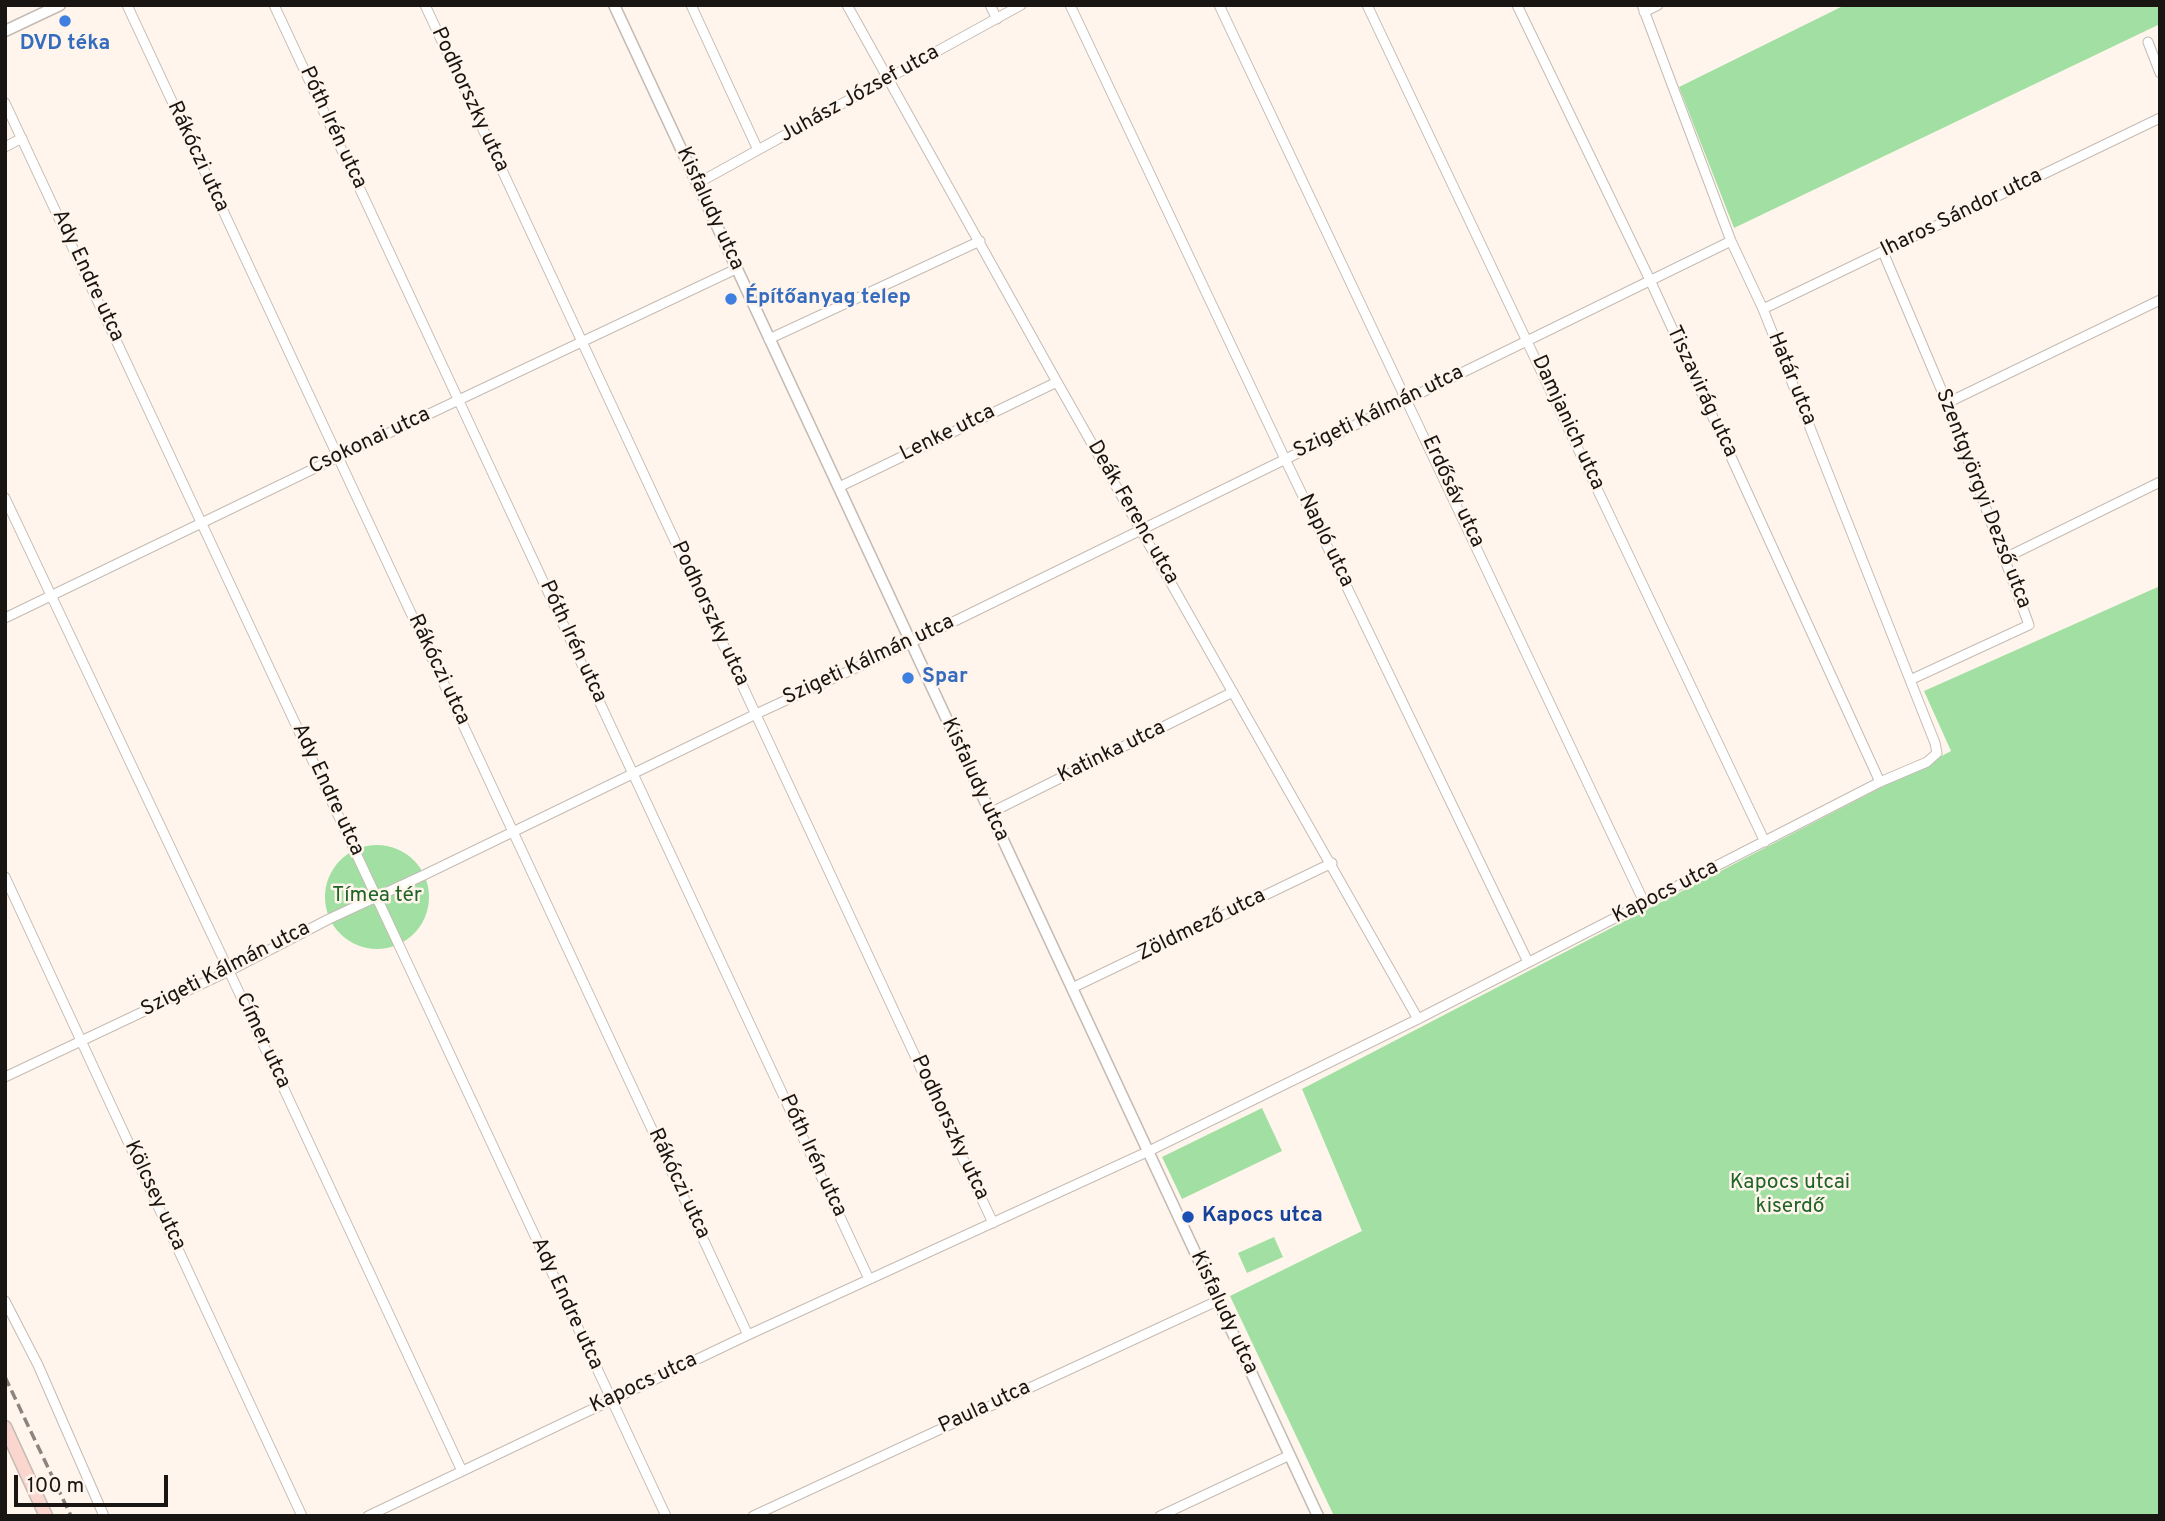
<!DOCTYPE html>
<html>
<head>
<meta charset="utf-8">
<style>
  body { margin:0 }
  #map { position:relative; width:2165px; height:1521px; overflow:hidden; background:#fff5ec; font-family:Overpass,sans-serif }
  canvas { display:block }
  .frame { position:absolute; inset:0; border:7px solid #191512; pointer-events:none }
  .scale { position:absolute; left:14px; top:1475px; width:154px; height:32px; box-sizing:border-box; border:4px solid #191512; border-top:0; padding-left:9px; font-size:21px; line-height:24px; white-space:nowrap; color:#191512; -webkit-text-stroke:5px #fff5ec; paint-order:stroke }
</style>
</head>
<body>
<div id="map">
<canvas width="2165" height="1521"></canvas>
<div class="frame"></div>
<div class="scale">100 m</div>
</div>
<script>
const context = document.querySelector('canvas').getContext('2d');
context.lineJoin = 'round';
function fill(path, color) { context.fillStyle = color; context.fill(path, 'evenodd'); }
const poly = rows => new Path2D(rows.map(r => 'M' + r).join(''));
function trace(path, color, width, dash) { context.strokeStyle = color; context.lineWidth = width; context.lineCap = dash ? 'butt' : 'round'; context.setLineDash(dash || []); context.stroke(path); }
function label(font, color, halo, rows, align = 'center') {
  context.font = font + ' Overpass,sans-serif'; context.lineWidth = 5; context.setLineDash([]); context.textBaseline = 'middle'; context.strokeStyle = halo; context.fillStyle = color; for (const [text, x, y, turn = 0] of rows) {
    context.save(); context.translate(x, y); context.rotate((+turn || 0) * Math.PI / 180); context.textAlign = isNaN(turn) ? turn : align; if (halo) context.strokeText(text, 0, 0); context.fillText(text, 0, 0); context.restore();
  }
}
fill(poly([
  [1845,5,2160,5,2160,24,1734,228,1679,87],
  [2160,586,2160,1516,1334,1516,1230,1296,1362,1231,1302,1089,1951,751,1924,691],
  '325 897a52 52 0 1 1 104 0a52 52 0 1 1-104 0Z',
  [1262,1108,1282,1151,1182,1199,1162,1157],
  [1274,1237,1283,1257,1247,1273,1238,1253]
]), '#a1e0a2');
const minor = poly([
  [127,5,748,1335],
  [274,5,869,1279],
  [425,5,993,1223],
  [691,5,758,150],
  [847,5,1057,382,1418,1019],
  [990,5,997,19],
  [1070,5,1285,459,1528,962],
  [1219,5,1645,904],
  [1367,5,1765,842],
  [1517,5,1650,280,1880,782],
  [1644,12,1658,5],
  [2148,42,2160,73],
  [5,103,666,1516],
  [5,147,22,138],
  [698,183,1021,5],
  [1883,252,1947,403,2029,625,1910,680],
  [1763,309,2160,118],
  [769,339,980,241],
  [1947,403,2160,300],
  [839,487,1057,382],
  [5,498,229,971,462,1471],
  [2005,558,2160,482],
  [5,618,338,457,736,269],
  [990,813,1233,692],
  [5,877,302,1516],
  [1072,988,1332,863],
  [5,1077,229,971,329,919,424,875,756,714,910,643,1731,241],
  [5,1301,38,1365,104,1516],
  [368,1516,748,1335,1149,1151,1418,1019,1880,782,1927,762,1937,753,1935,743,1763,309,1731,241,1642,5],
  [753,1516,1217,1301],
  [1160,1516,1290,1455]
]);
const tertiary = poly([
  [614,5,1318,1516],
  [5,31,60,5]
]);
const secondary = poly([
  [5,1427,46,1516]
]);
trace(minor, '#c4bbb3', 11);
trace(tertiary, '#c4bbb3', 13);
trace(secondary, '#c4bbb3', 15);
trace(minor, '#fff', 9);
trace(tertiary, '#fff', 10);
trace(secondary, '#fad6ce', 12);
trace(poly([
  [5,1377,71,1516]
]), '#8c857f', 3.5, [10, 5]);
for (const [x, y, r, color] of [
  [65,21,7,"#3f7fe0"],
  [731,299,7,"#3f7fe0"],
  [908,678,7,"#3f7fe0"],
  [1188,1217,7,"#1a4fb4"]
]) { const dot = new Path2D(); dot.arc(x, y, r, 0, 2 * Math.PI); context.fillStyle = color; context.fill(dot); trace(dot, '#fff5ec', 2.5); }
label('bold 21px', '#366cbe', '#fff5ec', [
  ["DVD téka",65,45,"center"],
  ["Építőanyag telep",745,299],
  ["Spar",922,678]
], 'left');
label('21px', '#191512', '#fff5ec', [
  ["Juhász József utca",860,95,-29],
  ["Podhorszky utca",469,100,65],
  ["Póth Irén utca",332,128,65],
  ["Rákóczi utca",197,157,65],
  ["Kisfaludy utca",709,209,65],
  ["Iharos Sándor utca",1962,214,-26],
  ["Ady Endre utca",87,276,65],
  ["Határ utca",1791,379,68],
  ["Tiszavirág utca",1701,392,65],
  ["Szigeti Kálmán utca",1379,413,-26],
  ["Damjanich utca",1567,423,65],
  ["Lenke utca",948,434,-26],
  ["Csokonai utca",370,442,-25],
  ["Erdősáv utca",1452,492,65],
  ["Szentgyörgyi Dezső utca",1982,499,69],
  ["Deák Ferenc utca",1132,513,60],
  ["Napló utca",1325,541,64],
  ["Podhorszky utca",709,614,65],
  ["Póth Irén utca",572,642,65],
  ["Szigeti Kálmán utca",869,661,-25],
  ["Rákóczi utca",438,670,65],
  ["Katinka utca",1112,753,-26],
  ["Kisfaludy utca",974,780,65],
  ["Ady Endre utca",327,790,65],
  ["Kapocs utca",1666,893,-27],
  ["Zöldmező utca",1202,926,-26],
  ["Szigeti Kálmán utca",226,970,-27],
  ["Címer utca",262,1041,65],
  ["Podhorszky utca",949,1128,65],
  ["Póth Irén utca",812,1156,65],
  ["Rákóczi utca",678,1184,65],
  ["Kölcsey utca",154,1196,65],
  ["Ady Endre utca",566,1304,65],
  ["Kisfaludy utca",1223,1313,65],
  ["Kapocs utca",644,1384,-25],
  ["Paula utca",985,1408,-25]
]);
label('21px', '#1f6426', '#fff5ec', [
  ["Tímea tér",377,897],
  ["Kapocs utcai",1790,1184],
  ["kiserdő",1790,1208]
]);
label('bold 21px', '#164399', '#fff5ec', [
  ["Kapocs utca",1202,1217]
], 'left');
</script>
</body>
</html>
